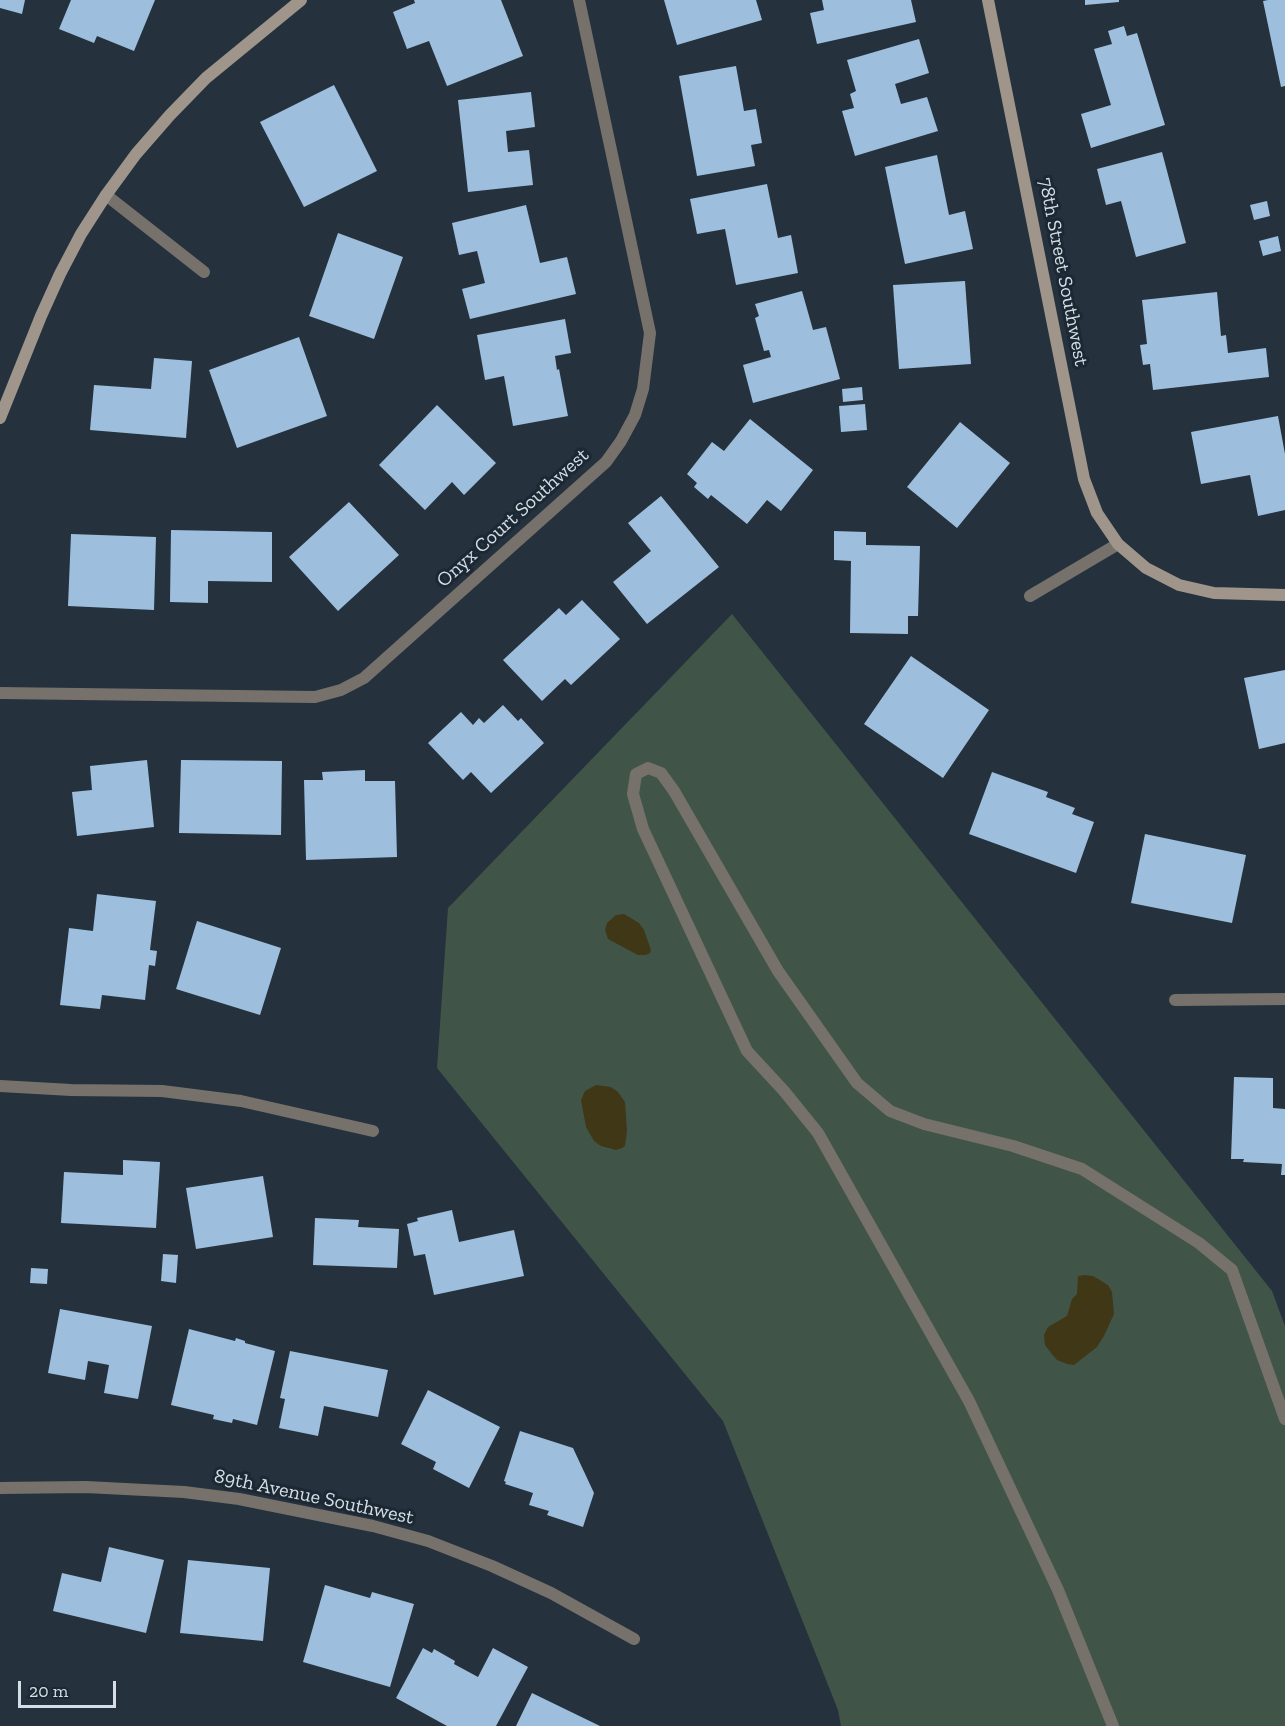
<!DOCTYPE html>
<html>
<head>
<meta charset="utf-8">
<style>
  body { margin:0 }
  #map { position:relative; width:1285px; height:1726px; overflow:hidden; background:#25323d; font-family:"Zilla Slab",serif }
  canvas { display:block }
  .scale { position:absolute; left:18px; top:1681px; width:98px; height:27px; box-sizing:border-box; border:3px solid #d6dee5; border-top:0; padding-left:8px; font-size:18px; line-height:21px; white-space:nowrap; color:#d6dee5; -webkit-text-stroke:4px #1c2833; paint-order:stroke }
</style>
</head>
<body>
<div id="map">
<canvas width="1285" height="1726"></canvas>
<div class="scale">20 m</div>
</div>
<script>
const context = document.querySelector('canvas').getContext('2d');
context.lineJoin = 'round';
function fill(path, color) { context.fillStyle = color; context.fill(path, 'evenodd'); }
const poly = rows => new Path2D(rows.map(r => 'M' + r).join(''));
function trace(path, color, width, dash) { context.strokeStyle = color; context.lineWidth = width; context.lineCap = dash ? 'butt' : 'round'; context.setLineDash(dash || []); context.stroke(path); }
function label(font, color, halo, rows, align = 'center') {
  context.font = font + ' "Zilla Slab",serif'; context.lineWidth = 6; context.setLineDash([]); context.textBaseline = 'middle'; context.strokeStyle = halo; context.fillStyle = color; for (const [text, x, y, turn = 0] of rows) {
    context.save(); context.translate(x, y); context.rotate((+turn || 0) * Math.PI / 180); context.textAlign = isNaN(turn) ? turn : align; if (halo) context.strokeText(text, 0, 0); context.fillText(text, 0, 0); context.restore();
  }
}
fill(poly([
  [732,614,1272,1291,1285,1326,1285,1726,841,1726,838,1710,723,1421,437,1068,448,908]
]), '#405547');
fill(poly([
  [624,914,639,923,644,930,651,950,650,953,646,955,638,955,608,939,605,930,607,923,616,915],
  [596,1085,611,1087,618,1092,625,1102,627,1131,625,1146,622,1148,616,1150,601,1146,594,1141,586,1127,581,1100,585,1091],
  [1085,1275,1093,1276,1108,1285,1112,1292,1114,1314,1104,1336,1097,1347,1074,1365,1067,1364,1057,1360,1051,1353,1045,1345,1044,1335,1048,1327,1067,1316,1072,1299,1077,1294,1078,1276]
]), '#403717');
fill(poly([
  [0,0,25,0,22,14,0,8],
  [71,0,155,0,134,51,97,36,94,43,59,29],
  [414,0,501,0,523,56,447,86,429,41,407,49,393,12,415,3],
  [664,0,756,0,762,20,677,45],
  [822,0,911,0,916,22,817,44,810,13,824,10],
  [1085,0,1119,0,1119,2,1085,5],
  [1268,0,1285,0,1285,86,1281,87,1263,1],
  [1124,26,1127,36,1137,33,1165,125,1091,148,1081,114,1111,105,1094,49,1112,44,1108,31],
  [919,39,929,73,895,84,901,104,927,97,938,131,855,156,842,111,854,108,850,94,856,91,847,60],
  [736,66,744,111,756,109,762,143,751,145,755,166,697,176,679,76],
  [334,85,377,171,304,207,260,122],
  [531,92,535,127,506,131,508,152,529,150,533,185,468,192,458,100],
  [1162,152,1186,243,1136,257,1121,201,1106,205,1097,169],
  [937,155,949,215,965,211,973,249,905,264,885,167],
  [767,184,778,238,791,235,798,273,736,285,725,229,697,234,690,199],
  [1267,201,1270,216,1254,220,1250,205],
  [526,205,540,263,567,257,576,294,470,319,462,289,485,283,477,251,459,255,452,223],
  [338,233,403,257,374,339,309,316],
  [1278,236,1281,251,1263,256,1259,241],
  [965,281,971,364,899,369,893,285],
  [802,291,813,330,826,327,840,379,753,403,743,365,771,357,769,350,764,351,755,318,759,316,755,304],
  [1217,292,1221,336,1226,335,1228,353,1266,348,1269,377,1153,390,1150,364,1143,365,1140,345,1147,344,1142,300],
  [565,319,571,353,555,356,557,370,559,369,568,416,513,426,504,376,485,380,477,335],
  [299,337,327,416,237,448,209,370],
  [154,358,192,361,186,438,90,430,94,385,151,389],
  [862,387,863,400,843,402,842,389],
  [865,404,867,430,841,432,839,406],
  [437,405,496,463,464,495,452,482,425,510,379,465],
  [1278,416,1285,454,1285,510,1258,516,1250,475,1201,484,1191,432],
  [750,419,813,470,781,511,767,500,747,524,711,495,708,499,694,487,697,483,687,474,712,442,724,451],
  [960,422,1010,463,957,528,907,487],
  [661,496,719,567,647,624,613,582,651,551,628,523],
  [349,502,399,555,338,611,289,557],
  [171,530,272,532,272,582,208,581,208,603,170,602],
  [834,531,866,532,866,545,920,546,918,616,908,616,908,634,850,633,851,561,834,560],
  [71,534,156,537,154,610,68,606],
  [582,600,620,639,571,685,565,679,542,701,503,660,559,608,566,615],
  [911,656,989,710,943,778,864,724],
  [1285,670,1285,743,1259,749,1244,678],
  [503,705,518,721,521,718,544,743,491,793,471,772,463,780,428,743,461,712,473,725,479,718,484,723],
  [147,760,154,827,77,836,72,792,92,790,90,766],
  [181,760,282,761,281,835,179,833],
  [365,770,365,781,395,781,397,857,306,860,304,780,323,780,322,772],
  [992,772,1048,792,1046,797,1075,808,1072,814,1094,822,1076,873,969,834],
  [1145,834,1246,855,1232,923,1131,903],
  [97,894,156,901,150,950,157,951,155,966,149,965,145,1000,102,995,100,1009,60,1005,69,928,93,931],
  [197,921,281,948,260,1015,176,989],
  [1234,1077,1273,1078,1273,1108,1285,1109,1285,1175,1281,1175,1282,1164,1243,1162,1244,1159,1231,1159],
  [123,1160,160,1162,156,1228,61,1223,64,1172,123,1175],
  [263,1176,273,1237,196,1249,186,1188],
  [452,1210,459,1242,514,1230,524,1276,434,1295,425,1254,414,1256,407,1224,418,1221,417,1218],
  [315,1218,359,1220,358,1227,399,1229,397,1268,313,1265],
  [163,1254,178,1255,176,1283,161,1281],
  [31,1268,48,1269,47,1284,30,1283],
  [60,1309,152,1326,138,1399,104,1393,109,1365,88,1361,85,1380,48,1373],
  [189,1329,235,1341,236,1338,245,1341,245,1343,275,1351,257,1425,233,1419,232,1423,213,1419,214,1415,171,1405],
  [290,1351,388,1370,378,1417,324,1406,318,1436,279,1428,285,1399,280,1398],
  [428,1390,500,1427,469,1488,433,1469,436,1462,401,1444],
  [520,1431,573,1448,594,1493,583,1527,547,1515,549,1511,529,1505,533,1493,505,1484,506,1482,504,1481],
  [109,1547,164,1560,146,1633,53,1611,62,1573,101,1582],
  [188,1560,270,1568,263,1641,180,1633],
  [325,1585,370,1598,372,1592,414,1604,390,1687,303,1662],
  [423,1648,432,1653,434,1649,455,1661,454,1664,478,1677,493,1648,528,1667,496,1726,447,1726,396,1698],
  [532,1693,600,1726,516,1726]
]), '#9dbfdd');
trace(poly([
  [1113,1726,1058,1590,969,1401,818,1133,784,1091,747,1051,643,829,633,794,636,774,648,768,661,773,674,791,778,971,857,1083,890,1111,924,1124,1013,1146,1082,1169,1199,1243,1232,1270,1285,1419]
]), '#77716b', 12);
trace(poly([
  [106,195,204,272],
  [1030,596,1118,544],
  [0,693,315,697,341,690,364,678,606,462,621,441,635,415,643,389,650,333,579,0],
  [1175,1000,1285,999],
  [0,1086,71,1090,162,1091,241,1101,373,1131],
  [0,1488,86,1487,184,1492,239,1499,373,1526,428,1541,492,1566,551,1593,634,1639]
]), '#77716b', 12);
trace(poly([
  [988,0,1084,479,1097,513,1118,544,1146,568,1179,585,1214,593,1285,595],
  [0,418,41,316,60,274,81,234,106,195,136,154,170,115,206,78,301,0]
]), '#9f958b', 12);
label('20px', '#d6dee5', '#1c2833', [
  ["78th Street Southwest",1063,272,79],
  ["Onyx Court Southwest",513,518,-42],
  ["89th Avenue Southwest",314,1497,12]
]);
</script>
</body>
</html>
